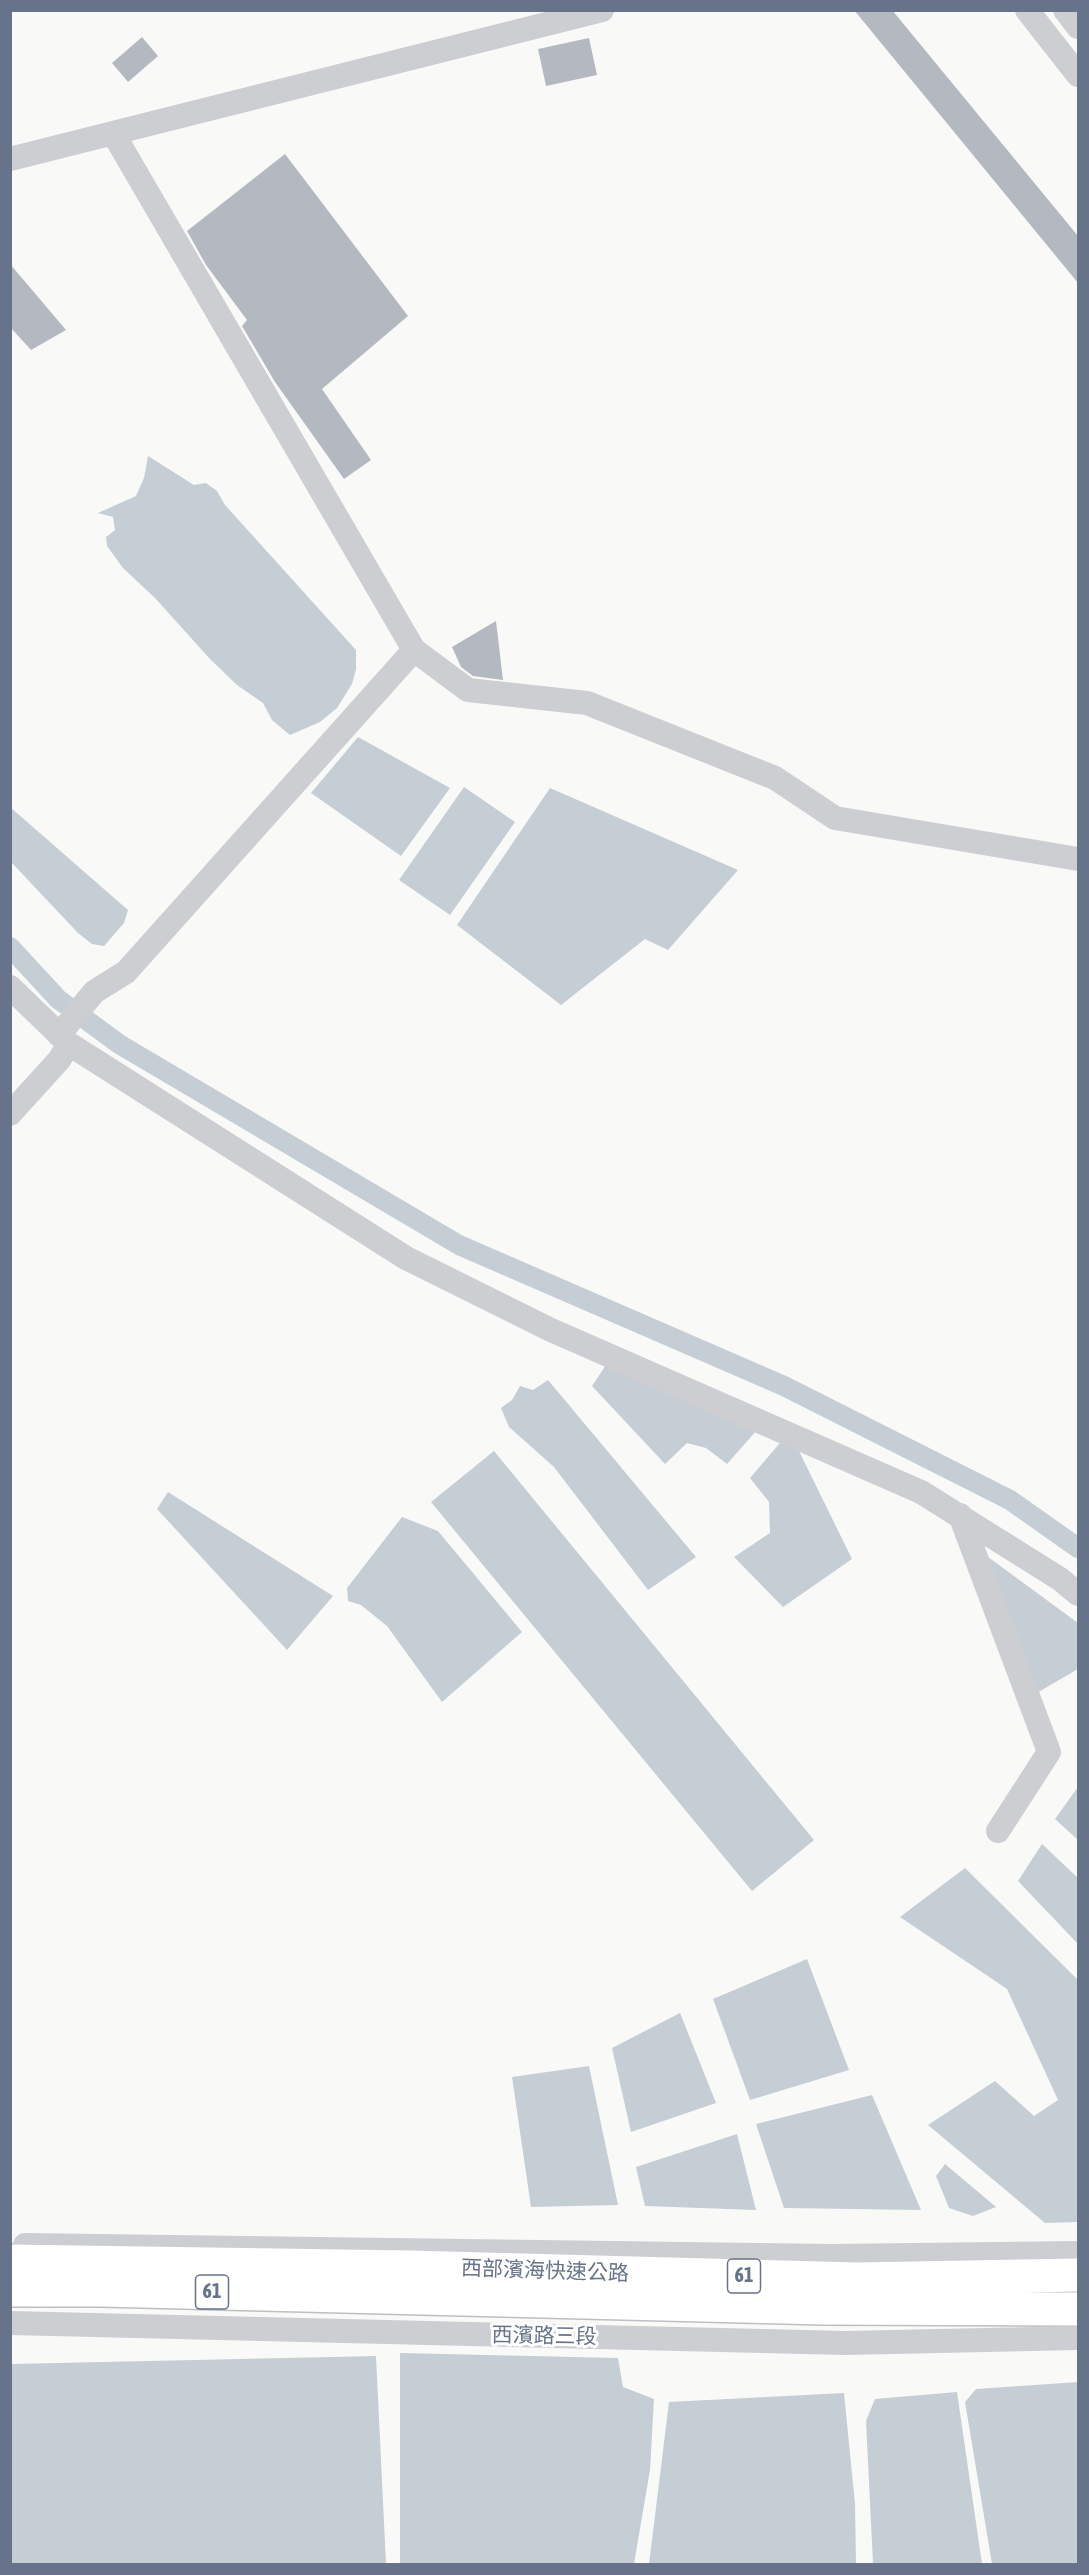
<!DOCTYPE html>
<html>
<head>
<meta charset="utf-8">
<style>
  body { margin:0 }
  #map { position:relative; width:1089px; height:2575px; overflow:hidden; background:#f9f9f7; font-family:"Asap Condensed",sans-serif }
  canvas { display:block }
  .frame { position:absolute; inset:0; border:12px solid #66738a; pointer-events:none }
</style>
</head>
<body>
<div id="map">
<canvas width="1089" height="2575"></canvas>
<div class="frame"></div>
</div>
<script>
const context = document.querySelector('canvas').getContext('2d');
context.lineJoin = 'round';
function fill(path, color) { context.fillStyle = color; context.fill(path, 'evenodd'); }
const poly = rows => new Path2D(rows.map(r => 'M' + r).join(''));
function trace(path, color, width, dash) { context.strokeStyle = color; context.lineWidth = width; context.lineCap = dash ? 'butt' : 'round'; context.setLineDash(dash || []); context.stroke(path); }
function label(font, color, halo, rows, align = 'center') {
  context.font = font + ' "Asap Condensed","Noto Sans TC",sans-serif'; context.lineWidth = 6; context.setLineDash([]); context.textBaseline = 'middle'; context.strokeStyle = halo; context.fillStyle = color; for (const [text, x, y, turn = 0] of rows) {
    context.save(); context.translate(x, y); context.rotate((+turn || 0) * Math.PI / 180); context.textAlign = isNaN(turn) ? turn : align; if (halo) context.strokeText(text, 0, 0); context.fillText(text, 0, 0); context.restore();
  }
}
fill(poly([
  [148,456,194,485,206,483,217,491,225,505,356,650,356,669,352,684,337,708,320,722,290,735,272,720,263,703,237,685,210,659,155,598,123,568,107,546,106,537,115,530,113,517,98,513,136,496,144,478],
  [358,737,450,788,401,856,311,793],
  [464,787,515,822,450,915,399,880],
  [550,788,738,870,668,950,645,939,561,1005,457,925],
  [10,807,128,910,124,923,104,946,92,944,78,933,11,862],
  [608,1362,757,1430,727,1464,706,1448,687,1443,665,1464,592,1386],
  [548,1380,696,1557,648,1590,554,1467,509,1427,501,1408,512,1400,520,1386,533,1390],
  [780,1443,796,1445,852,1559,783,1607,734,1557,770,1533,769,1502,750,1478],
  [494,1451,814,1840,752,1891,431,1502],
  [168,1492,333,1596,287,1650,157,1509],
  [402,1517,438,1531,522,1632,442,1702,387,1626,361,1605,348,1601,347,1588],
  [954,1532,1078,1623,1078,1669,1023,1701],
  [1078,1787,1078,1840,1055,1819],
  [1042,1844,1078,1878,1078,1944,1018,1881],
  [965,1868,1078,1980,1078,2222,1045,2223,928,2125,995,2081,1034,2116,1058,2100,1007,1989,900,1917],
  [807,1959,849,2070,750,2100,713,1999],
  [680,2013,716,2103,631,2132,612,2048],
  [589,2066,618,2205,531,2207,512,2077],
  [872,2095,921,2210,784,2208,756,2124],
  [737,2134,756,2210,645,2206,636,2167],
  [945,2164,996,2207,973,2216,949,2208,936,2176],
  [400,2353,618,2358,623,2387,654,2399,650,2470,634,2564,400,2564],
  [376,2356,386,2564,11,2564,11,2364],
  [1078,2382,1078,2564,992,2564,965,2402,976,2389],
  [957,2392,982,2564,873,2564,866,2421,875,2399],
  [844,2393,855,2504,856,2564,649,2564,669,2402]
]), '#c5ced5');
trace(poly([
  [10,947,58,999,119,1044,459,1245,784,1386,1010,1500,1078,1548]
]), '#c5ced5', 20);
fill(poly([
  [854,10,892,10,1078,236,1078,283],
  [142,37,158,56,128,82,112,63],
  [589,38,597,75,546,86,538,49],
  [285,154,408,316,322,389,371,460,344,479,275,382,242,326,247,320,206,265,187,231],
  [10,264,66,330,31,350,10,327],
  [496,621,503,680,473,676,461,667,452,647]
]), '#b4b9c1');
const highway = poly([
  [10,2261,410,2267,857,2279,1078,2275],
  [10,2290,102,2290,824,2308,1078,2309]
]);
trace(highway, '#bdbfc3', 36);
trace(poly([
  [1027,10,1078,75],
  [1065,10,1078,27],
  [113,133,414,650,468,690,587,703,775,778,835,818,1078,859],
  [10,159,602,10],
  [10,987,69,1044,406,1258,551,1330,921,1492,1060,1579,1078,1594],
  [59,1035,94,992,126,972,414,650],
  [10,1114,59,1060,69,1044],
  [960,1515,1049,1752,998,1831],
  [25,2245,832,2256,1078,2253],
  [10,2323,846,2343,1078,2338]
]), '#ccced2', 24);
trace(highway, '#fff', 33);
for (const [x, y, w] of [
  [744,2276,33],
  [212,2292,33]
]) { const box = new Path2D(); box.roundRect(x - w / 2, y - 17, w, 34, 4.5); context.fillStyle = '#fff'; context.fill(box); trace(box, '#66738a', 1.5); }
label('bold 20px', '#66738a', null, [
  ["61",744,2276],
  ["61",212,2292]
]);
label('21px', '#66738a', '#fff', [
  ["西部濱海快速公路",545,2271,2],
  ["西濱路三段",544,2336,1]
]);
</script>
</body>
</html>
